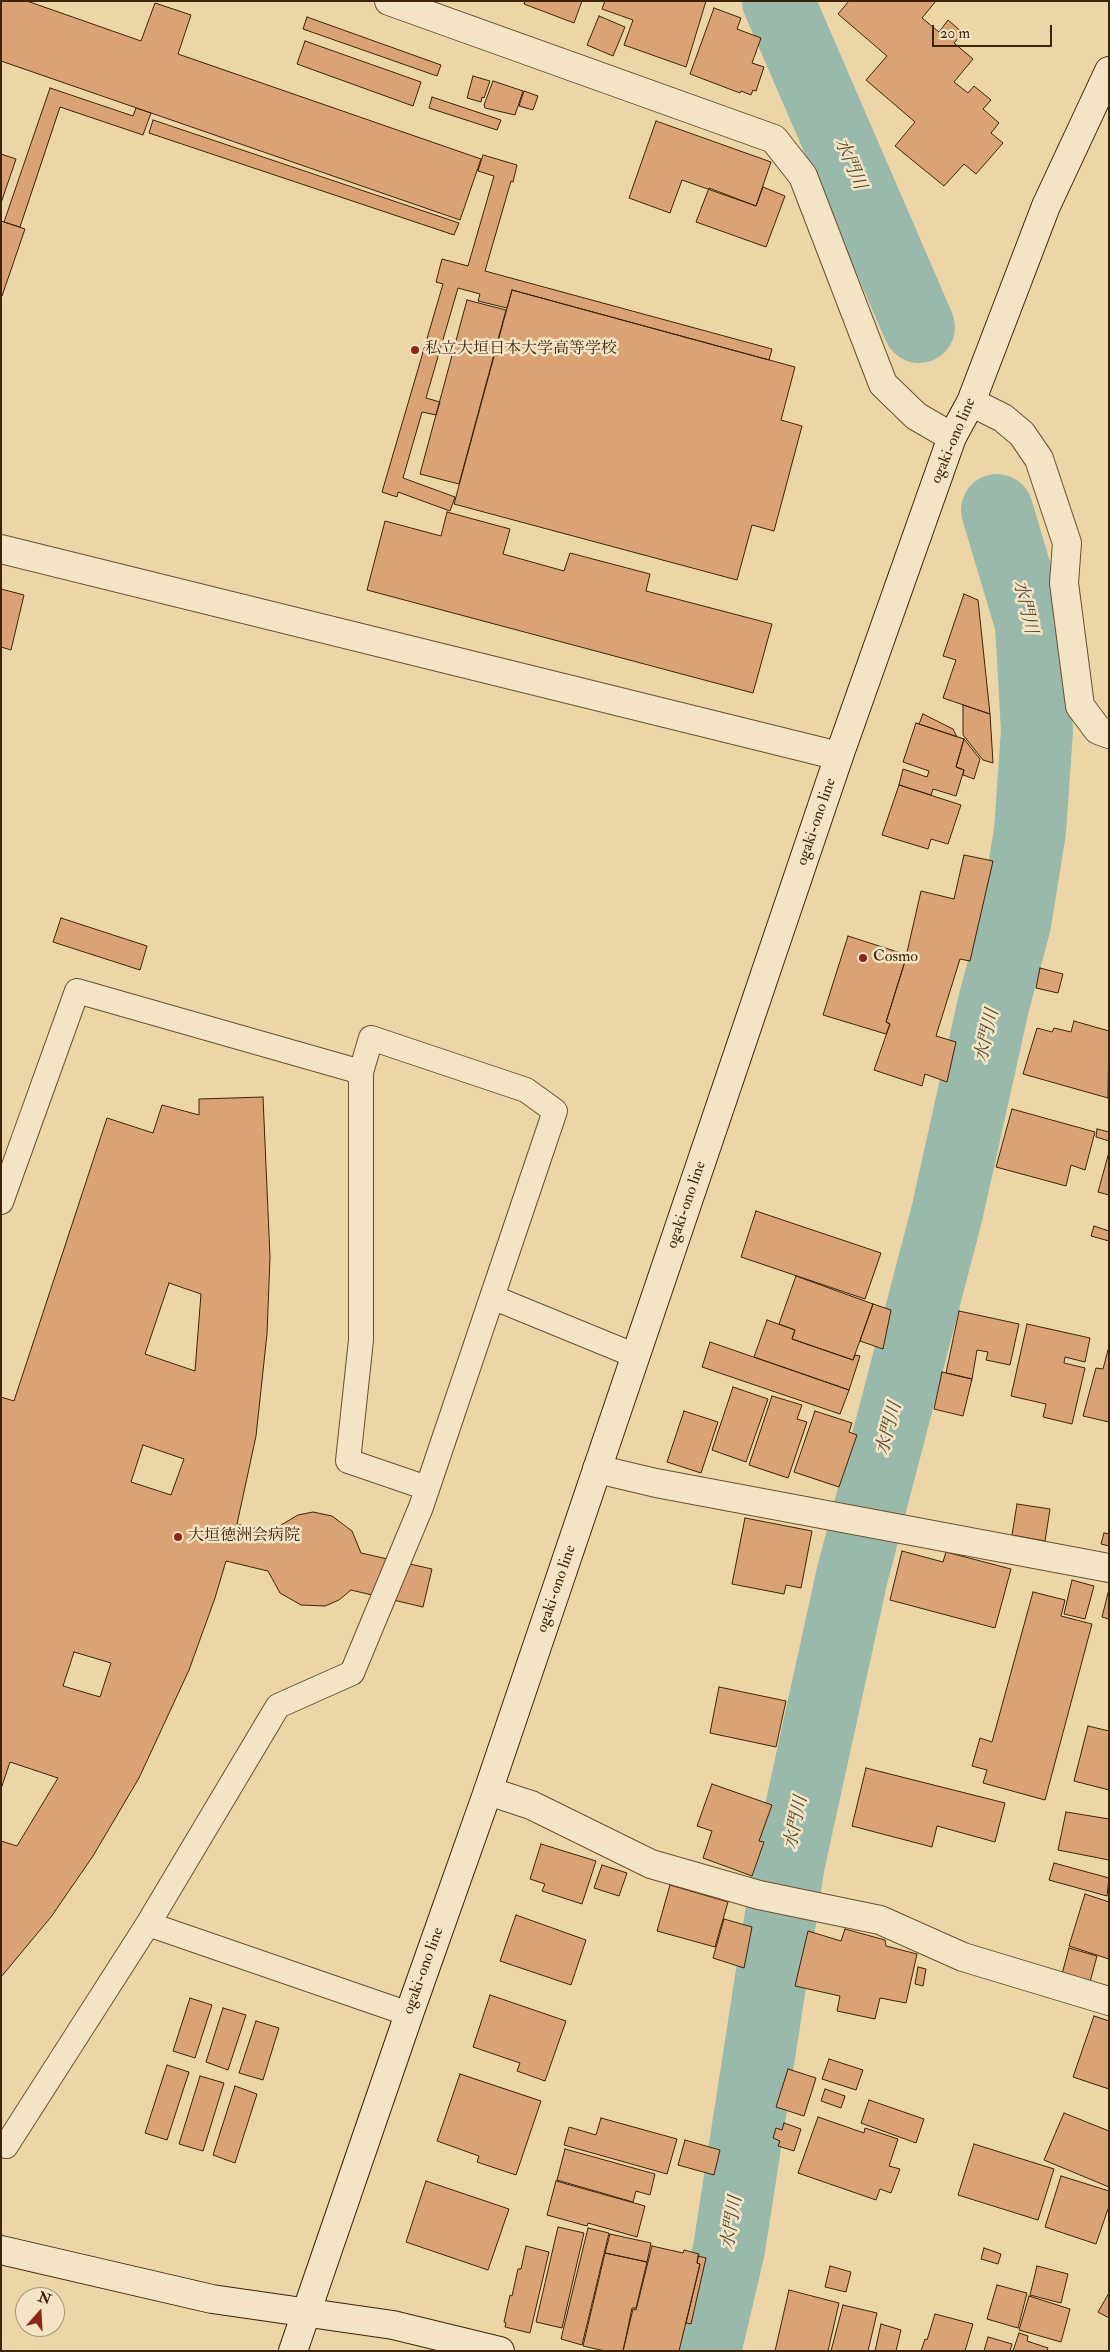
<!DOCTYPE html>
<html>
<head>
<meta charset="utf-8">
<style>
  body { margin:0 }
  #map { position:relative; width:1110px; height:2352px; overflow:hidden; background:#ecd6a7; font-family:"IM FELL Double Pica",serif }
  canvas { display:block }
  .frame { position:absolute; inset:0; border:2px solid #3e2308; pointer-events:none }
  .north { position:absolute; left:15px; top:2287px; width:50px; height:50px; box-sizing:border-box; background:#f3e4c6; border:1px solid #ab977a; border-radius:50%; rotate:19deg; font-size:14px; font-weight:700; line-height:20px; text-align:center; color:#3e2308 }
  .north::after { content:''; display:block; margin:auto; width:18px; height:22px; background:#8f2418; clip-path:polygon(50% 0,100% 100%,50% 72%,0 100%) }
  .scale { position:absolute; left:932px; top:25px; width:120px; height:22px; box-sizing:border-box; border:2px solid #3e2308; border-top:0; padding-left:6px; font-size:15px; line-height:18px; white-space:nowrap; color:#3e2308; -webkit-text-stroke:4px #f3e4c6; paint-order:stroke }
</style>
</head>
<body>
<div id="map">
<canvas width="1110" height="2352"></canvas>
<div class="frame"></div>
<div class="north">N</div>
<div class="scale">20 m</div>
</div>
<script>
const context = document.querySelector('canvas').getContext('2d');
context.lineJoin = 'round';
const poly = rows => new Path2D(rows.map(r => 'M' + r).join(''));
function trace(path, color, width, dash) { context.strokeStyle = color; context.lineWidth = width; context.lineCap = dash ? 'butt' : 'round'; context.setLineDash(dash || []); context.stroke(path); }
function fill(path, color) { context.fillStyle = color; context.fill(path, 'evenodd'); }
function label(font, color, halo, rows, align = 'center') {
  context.font = font + ' "IM FELL Double Pica","Noto Serif JP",serif'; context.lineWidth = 5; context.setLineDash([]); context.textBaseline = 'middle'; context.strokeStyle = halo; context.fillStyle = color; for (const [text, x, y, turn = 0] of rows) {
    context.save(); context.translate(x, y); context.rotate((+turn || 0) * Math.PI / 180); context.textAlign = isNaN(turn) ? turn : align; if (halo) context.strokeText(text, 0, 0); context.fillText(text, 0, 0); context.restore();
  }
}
trace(poly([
  [778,1,919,327],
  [705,2351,729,2249,789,1863,852,1576,947,1213,994,1002,1015,924,1030,831,1037,731,1031,624,997,510]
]), '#99b9aa', 72);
const building = poly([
  [1,1,27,1,141,41,155,3,191,15,178,54,481,159,460,220,1,61,1,1],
  [525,1,582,1,574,23,524,4,525,1],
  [605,1,706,1,686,67,624,45,633,20,602,9,605,1],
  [849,1,936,1,922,18,939,32,948,20,963,33,954,43,973,59,954,82,968,93,974,86,991,100,983,109,999,123,991,133,1003,143,976,174,964,164,944,186,895,146,915,122,866,80,887,56,838,14,849,1],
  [714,8,741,18,737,29,761,38,752,63,764,67,756,91,753,90,751,95,741,91,740,93,690,74,714,8],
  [599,16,625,27,613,56,587,45,599,16],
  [307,17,441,65,437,76,303,29,307,17],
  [305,41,421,82,413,106,297,64,305,41],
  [473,76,490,81,484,98,482,97,481,102,467,98,473,76],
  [493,81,523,91,515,115,485,108,484,105,493,81],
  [50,88,133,116,136,108,151,113,143,135,60,107,20,227,4,222,50,88],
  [524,91,538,96,533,110,519,106,524,91],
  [432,97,501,120,497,130,429,108,432,97],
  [153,120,459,223,454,235,149,133,153,120],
  [656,121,771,162,756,206,682,180,670,213,629,198,656,121],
  [1,154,16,159,1,203,1,154],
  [483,155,517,165,513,182,511,181,485,271,772,349,769,360,512,290,507,308,478,301,480,294,458,288,426,398,440,402,436,415,422,412,403,478,455,497,450,511,398,492,397,497,382,492,443,284,436,282,442,259,468,266,494,176,478,171,483,155],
  [763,187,785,196,766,247,696,222,709,188,756,206,763,187],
  [1,221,25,229,2,296,1,296,1,221],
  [512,290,795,367,781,420,802,426,774,531,752,525,737,580,454,504,512,290],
  [467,300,506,310,459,484,420,474,467,300],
  [447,512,510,529,503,554,564,571,570,553,650,574,646,591,772,624,753,693,367,590,385,521,441,536,447,512],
  [1,589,24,595,11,650,1,647,1,589],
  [964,594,978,600,990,714,943,698,956,660,943,656,964,594],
  [963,705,990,714,993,763,983,760,963,735,963,705],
  [923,714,953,729,957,737,919,724,923,714],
  [916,723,964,739,956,767,964,770,956,796,933,789,931,795,899,785,903,769,927,777,929,771,903,762,916,723],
  [964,739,980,759,974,779,963,775,964,770,956,767,964,739],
  [899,785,961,805,948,844,931,839,928,849,882,835,899,785],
  [964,855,993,861,970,961,960,959,936,1036,956,1042,947,1082,925,1074,922,1086,874,1070,890,1024,886,1022,905,961,921,891,954,899,964,855],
  [61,918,147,946,140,970,53,942,61,918],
  [848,936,907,955,886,1022,890,1024,886,1034,823,1015,848,936],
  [1040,968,1063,974,1058,993,1036,988,1040,968],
  [1074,1021,1109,1031,1108,1098,1023,1074,1037,1028,1052,1032,1054,1028,1071,1032,1074,1021],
  [263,1097,270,1257,267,1334,256,1436,237,1524,275,1533,281,1525,298,1515,313,1512,332,1516,352,1531,361,1553,432,1569,423,1607,351,1590,339,1600,325,1606,301,1605,280,1593,268,1571,226,1561,215,1598,189,1670,139,1778,93,1856,51,1917,1,1977,1,1841,17,1846,58,1778,10,1762,1,1789,1,1397,14,1401,107,1118,153,1133,162,1105,199,1115,199,1099,263,1097],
  [169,1283,201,1294,195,1371,145,1354,169,1283],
  [143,1445,184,1459,171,1495,131,1482,143,1445],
  [74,1652,111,1663,100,1697,63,1686,74,1652],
  [1012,1109,1095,1132,1085,1170,1071,1165,1066,1186,996,1167,1012,1109],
  [1097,1129,1109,1132,1109,1141,1096,1137,1097,1129],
  [1109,1152,1109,1195,1098,1192,1109,1152],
  [756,1211,881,1253,865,1299,741,1257,756,1211],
  [1094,1226,1109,1231,1109,1241,1091,1236,1094,1226],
  [796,1276,873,1304,853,1360,792,1339,795,1330,779,1324,796,1276],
  [873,1304,891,1310,883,1349,860,1341,873,1304],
  [959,1311,1019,1324,1010,1365,986,1360,988,1352,977,1350,972,1379,946,1373,959,1311],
  [767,1320,795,1330,792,1339,853,1360,855,1355,860,1356,849,1390,754,1357,767,1320],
  [1027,1324,1090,1338,1085,1362,1065,1357,1064,1363,1085,1368,1072,1424,1043,1417,1046,1404,1011,1396,1027,1324],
  [710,1342,849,1390,840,1414,702,1367,710,1342],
  [1108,1350,1109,1350,1109,1422,1083,1416,1096,1368,1103,1369,1108,1350],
  [942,1372,972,1379,963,1416,934,1409,942,1372],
  [733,1387,768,1399,746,1462,712,1450,733,1387],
  [772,1396,802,1405,797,1419,807,1422,788,1478,749,1465,772,1396],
  [684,1411,718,1422,701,1473,667,1462,684,1411],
  [815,1411,852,1423,849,1432,857,1435,839,1487,794,1472,815,1411],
  [1017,1504,1050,1509,1045,1541,1012,1535,1017,1504],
  [745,1518,812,1531,801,1588,786,1585,784,1594,732,1584,745,1518],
  [1104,1533,1109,1534,1109,1546,1101,1544,1104,1533],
  [902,1551,943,1562,946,1552,1011,1569,995,1628,890,1600,902,1551],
  [1072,1580,1094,1586,1085,1619,1064,1614,1072,1580],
  [1109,1589,1109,1619,1102,1617,1109,1589],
  [1033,1592,1065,1600,1061,1616,1092,1624,1045,1800,983,1783,987,1770,972,1766,980,1738,992,1742,1033,1592],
  [719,1687,786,1701,776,1747,710,1733,719,1687],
  [1088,1726,1109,1731,1109,1790,1074,1781,1088,1726],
  [866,1768,1005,1803,995,1842,937,1826,932,1847,852,1826,866,1768],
  [712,1784,772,1805,759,1841,764,1842,752,1876,703,1858,712,1831,697,1826,712,1784],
  [1066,1812,1109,1819,1109,1860,1058,1850,1066,1812],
  [541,1844,596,1861,582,1904,542,1891,545,1884,530,1879,541,1844],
  [1054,1863,1109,1878,1107,1896,1049,1880,1054,1863],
  [602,1865,627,1873,619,1896,594,1888,602,1865],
  [670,1885,728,1902,715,1947,657,1931,670,1885],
  [1085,1894,1109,1902,1109,1959,1069,1946,1085,1894],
  [516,1915,586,1940,571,1985,500,1961,516,1915],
  [724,1919,752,1927,744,1968,713,1958,724,1919],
  [845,1929,885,1940,886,1946,917,1954,906,2003,880,1998,875,2019,837,2011,840,1996,795,1986,808,1931,841,1941,845,1929],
  [1069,1948,1097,1956,1090,1982,1062,1974,1069,1948],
  [918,1967,926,1969,923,1986,915,1984,918,1967],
  [490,1995,566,2021,545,2081,517,2071,520,2063,473,2047,490,1995],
  [190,1998,212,2005,195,2058,173,2051,190,1998],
  [223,2008,246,2015,228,2070,206,2062,223,2008],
  [1094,2016,1109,2021,1109,2089,1073,2077,1094,2016],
  [256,2021,279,2028,263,2080,239,2073,256,2021],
  [829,2059,863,2070,856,2090,822,2079,829,2059],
  [167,2065,189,2072,167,2140,145,2133,167,2065],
  [788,2069,816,2078,804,2116,776,2107,788,2069],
  [460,2074,541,2101,516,2175,477,2162,479,2156,437,2141,460,2074],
  [200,2076,224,2083,203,2151,179,2144,200,2076],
  [235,2086,257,2094,235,2163,213,2155,235,2086],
  [825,2089,845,2096,841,2108,821,2101,825,2089],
  [869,2100,924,2119,916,2143,861,2123,869,2100],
  [1064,2113,1109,2131,1109,2187,1044,2160,1064,2113],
  [818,2117,864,2133,865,2128,898,2139,889,2166,900,2169,891,2193,880,2189,876,2200,798,2173,818,2117],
  [601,2118,677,2139,667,2174,564,2145,569,2127,596,2135,601,2118],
  [784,2123,801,2129,794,2151,778,2146,780,2141,773,2138,776,2128,782,2130,784,2123],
  [685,2140,720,2150,714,2175,678,2165,685,2140],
  [974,2144,1054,2169,1038,2220,958,2195,974,2144],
  [565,2149,655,2174,650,2195,636,2191,633,2202,557,2180,565,2149],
  [1061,2176,1109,2191,1109,2206,1096,2244,1045,2227,1061,2176],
  [426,2181,509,2209,488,2270,406,2242,426,2181],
  [556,2181,645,2206,637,2237,588,2223,587,2226,547,2215,556,2181],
  [558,2227,584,2233,562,2328,536,2322,558,2227],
  [588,2228,609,2233,582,2345,561,2339,588,2228],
  [610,2234,651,2243,647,2262,605,2253,610,2234],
  [526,2246,549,2252,530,2333,505,2327,506,2323,504,2322,510,2295,512,2296,518,2269,521,2269,526,2246],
  [652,2246,683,2253,684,2250,699,2254,697,2263,700,2264,679,2351,623,2351,633,2309,636,2310,652,2246],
  [984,2248,1001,2254,998,2264,981,2259,984,2248],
  [605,2253,647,2262,636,2308,632,2308,623,2351,605,2351,583,2346,605,2253],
  [698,2256,706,2258,691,2324,686,2323,700,2264,697,2263,698,2256],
  [830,2266,851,2272,846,2292,825,2287,830,2266],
  [1037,2266,1068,2274,1061,2303,1030,2295,1037,2266],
  [997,2285,1027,2293,1018,2328,987,2319,997,2285],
  [789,2290,839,2303,828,2351,775,2351,789,2290],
  [1109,2293,1109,2318,1098,2312,1109,2293],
  [1029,2296,1070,2309,1061,2342,1019,2330,1029,2296],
  [843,2305,877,2313,868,2351,831,2351,843,2305],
  [935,2314,973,2324,965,2351,921,2351,925,2339,927,2340,935,2314],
  [881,2324,901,2330,896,2351,875,2351,881,2324],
  [1019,2333,1028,2336,1027,2341,1048,2348,1047,2351,1013,2351,1019,2333],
  [988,2337,1012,2344,1010,2351,984,2351,988,2337]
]);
fill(building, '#daa375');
trace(building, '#3e2308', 1);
const lane = poly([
  [1,1202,77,991,361,1072,361,1340,348,1461,427,1488],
  [492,1297,636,1356],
  [148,1924,278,1706,352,1673,421,1507,555,1111,526,1090,371,1038,361,1072],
  [1,2145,6,2146,148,1924,409,2014]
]);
const street = poly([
  [389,1,774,139,803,176,883,384,916,416,952,437],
  [971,402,1003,418,1022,434,1039,459,1067,543,1064,583,1080,706,1098,730,1109,734],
  [1,549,839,756],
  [597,1469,656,1483,1109,1568],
  [488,1791,531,1805,651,1864,759,1895,880,1920,963,1957,1109,2001]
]);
const secondary = poly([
  [1,2250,212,2299,393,2325,500,2351],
  [293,2351,409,2014,488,1791,839,756,952,437,971,402,1046,206,1109,71]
]);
trace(lane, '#6a5030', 26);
trace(street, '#6a5030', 30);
trace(secondary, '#3e2308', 30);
trace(lane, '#f3e4c6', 24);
trace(street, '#f3e4c6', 28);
trace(secondary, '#f3e4c6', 28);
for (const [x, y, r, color] of [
  [415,350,5,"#8f2418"],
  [863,958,5,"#8f2418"],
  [178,1537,5,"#8f2418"]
]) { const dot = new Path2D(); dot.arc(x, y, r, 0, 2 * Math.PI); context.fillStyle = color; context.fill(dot); trace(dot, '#f3e4c6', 2); }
label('16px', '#3e2308', '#f3e4c6', [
  ["私立大垣日本大学高等学校",425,350],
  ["Cosmo",873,958],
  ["大垣徳洲会病院",188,1537]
], 'left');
label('16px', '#3e2308', '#f3e4c6', [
  ["ogaki-ono line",954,441,-67],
  ["ogaki-ono line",817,822,-71],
  ["ogaki-ono line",687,1205,-71],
  ["ogaki-ono line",557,1589,-71],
  ["ogaki-ono line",424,1971,-70]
]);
label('italic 18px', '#554830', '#f3e4c6', [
  ["水門川",849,164,67],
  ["水門川",1024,607,77],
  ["水門川",988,1036,-77],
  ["水門川",890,1429,-75],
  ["水門川",797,1823,-78],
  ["水門川",733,2223,-81]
]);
</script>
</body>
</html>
